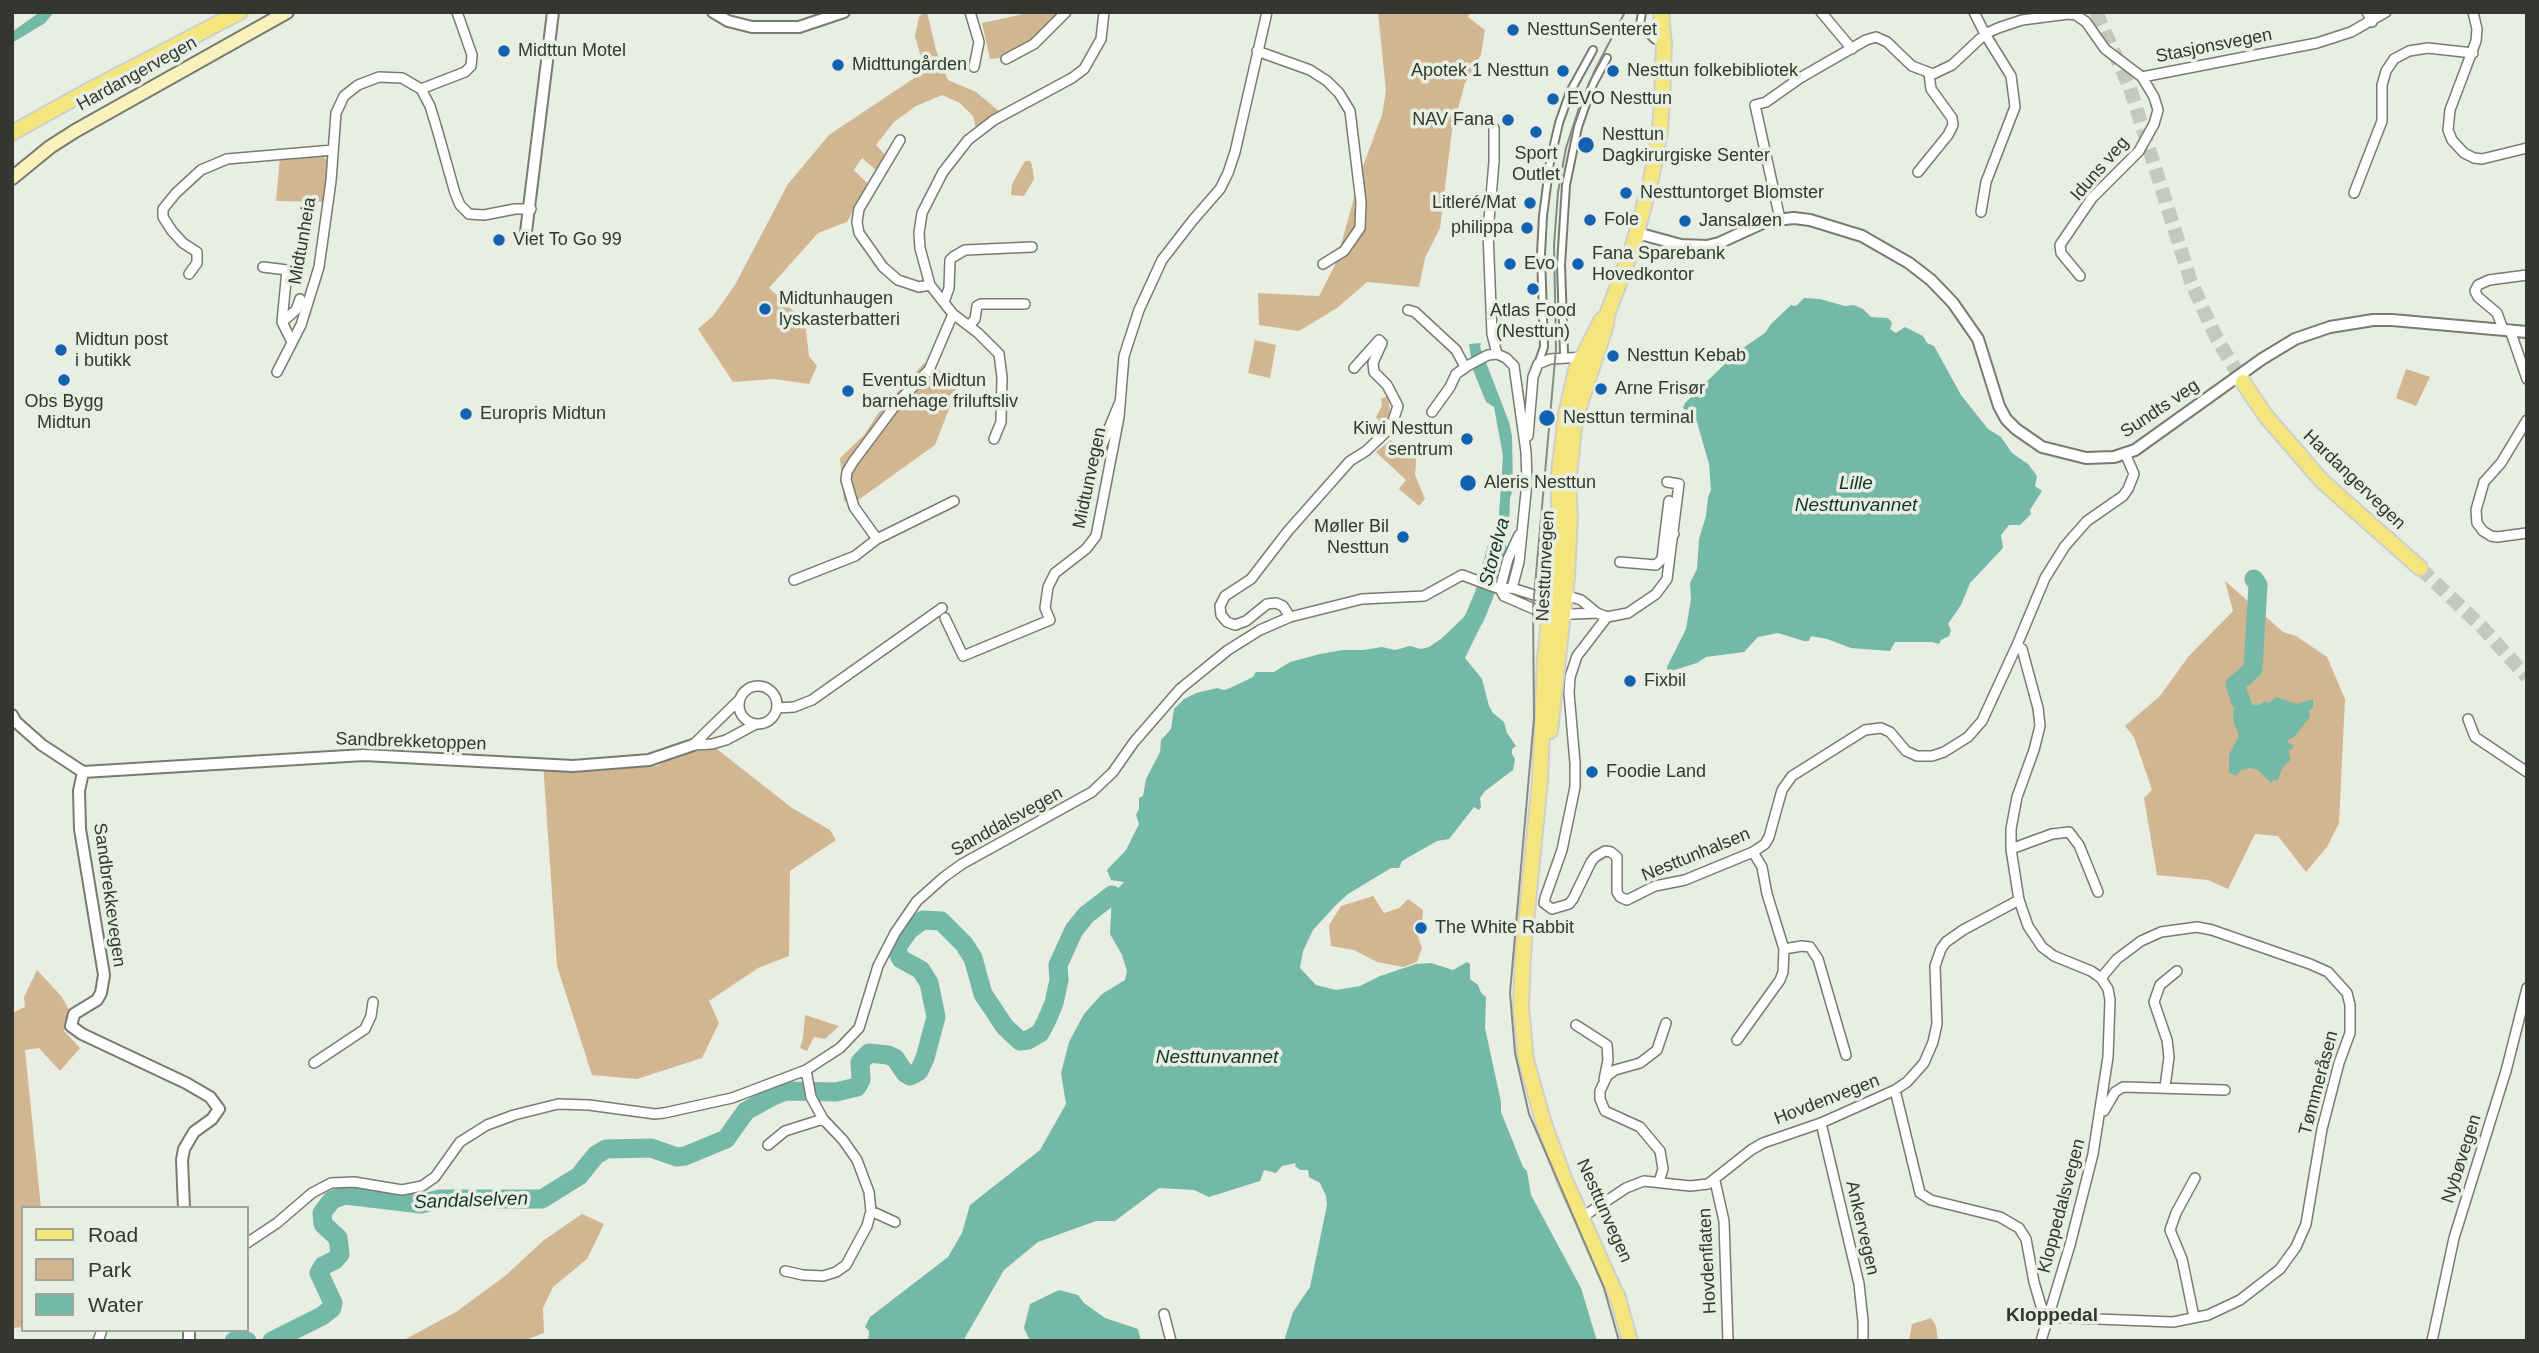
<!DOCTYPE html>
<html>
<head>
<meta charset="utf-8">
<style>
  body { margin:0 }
  #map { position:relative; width:2539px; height:1353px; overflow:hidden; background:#e8eee1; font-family:Helvetica,sans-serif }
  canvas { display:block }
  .frame { position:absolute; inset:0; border:14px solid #343631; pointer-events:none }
  .legend { position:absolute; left:21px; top:1206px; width:228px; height:126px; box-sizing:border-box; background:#e8eee1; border:2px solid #a0a49b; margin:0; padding:9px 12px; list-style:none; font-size:21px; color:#343631 }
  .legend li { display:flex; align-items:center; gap:14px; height:35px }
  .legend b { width:35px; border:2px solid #a0a49b }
</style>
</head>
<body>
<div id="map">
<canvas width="2539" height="1353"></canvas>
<div class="frame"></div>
<ul class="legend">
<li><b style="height:9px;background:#f4e67c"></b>Road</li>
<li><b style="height:19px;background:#d1b691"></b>Park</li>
<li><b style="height:19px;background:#74b8a7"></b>Water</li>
</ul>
</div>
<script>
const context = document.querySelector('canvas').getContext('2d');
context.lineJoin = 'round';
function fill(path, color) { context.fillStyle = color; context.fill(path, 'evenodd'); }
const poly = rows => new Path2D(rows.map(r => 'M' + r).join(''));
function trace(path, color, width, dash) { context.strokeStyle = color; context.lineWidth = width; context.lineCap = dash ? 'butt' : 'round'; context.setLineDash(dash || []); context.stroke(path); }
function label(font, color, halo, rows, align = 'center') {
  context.font = font + ' Helvetica,sans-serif'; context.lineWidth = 7; context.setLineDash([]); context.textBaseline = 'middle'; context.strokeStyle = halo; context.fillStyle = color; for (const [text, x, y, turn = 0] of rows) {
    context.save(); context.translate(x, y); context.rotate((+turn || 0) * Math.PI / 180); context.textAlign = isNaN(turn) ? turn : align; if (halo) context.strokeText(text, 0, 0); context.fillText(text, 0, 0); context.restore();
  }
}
fill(poly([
  [924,12,927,12,936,50,948,80,976,92,999,111,976,128,973,116,960,103,942,95,916,106,894,122,876,145,887,157,877,171,862,158,854,170,868,184,847,222,818,233,769,288,805,322,809,356,817,366,809,384,774,379,733,382,698,329,713,316,735,285,788,184,829,135,925,71,915,36,919,17],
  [1033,12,1062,12,1035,40,1019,50,1000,58,990,59,982,23],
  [1378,12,1470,12,1468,17,1485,30,1481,55,1465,83,1452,130,1440,228,1425,258,1419,287,1367,282,1337,308,1299,331,1259,325,1258,293,1319,296,1336,263,1362,169,1382,115,1386,91],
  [320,154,329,162,326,202,276,201,280,157],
  [1025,161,1030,161,1032,165,1034,179,1024,196,1011,195,1012,184],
  [1255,340,1276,345,1270,378,1248,373],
  [924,363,960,381,935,445,854,503,844,501,840,458,864,435,877,415],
  [2406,369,2430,377,2416,406,2396,398],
  [1388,396,1390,411,1387,420,1374,438,1368,433,1379,420,1376,417,1382,406,1381,399],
  [1391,440,1407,456,1414,449,1417,450,1415,475,1425,499,1419,506,1399,489,1406,480,1376,452],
  [2225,581,2283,632,2296,636,2327,657,2345,699,2339,823,2327,847,2306,872,2278,836,2255,834,2228,889,2208,880,2157,875,2144,798,2152,790,2134,737,2125,726,2160,696,2188,657,2233,611],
  [713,746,792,808,830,830,836,840,790,871,789,956,758,968,709,1001,719,1023,702,1058,637,1079,592,1075,557,966,543,762,657,766,683,752],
  [1373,896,1384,913,1399,908,1408,899,1423,910,1422,922,1416,930,1422,948,1417,962,1403,967,1377,962,1354,950,1331,946,1329,925,1341,906],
  [37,970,62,997,69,1010,64,1031,80,1048,60,1071,39,1048,25,1050,41,1208,23,1208,23,1327,12,1328,12,1013,25,1007,24,997],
  [805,1015,839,1026,825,1039,814,1037,807,1051,800,1048,803,1038],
  [582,1214,604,1224,587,1259,553,1287,543,1308,544,1333,523,1341,402,1341,456,1312,505,1276,544,1240],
  [1931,1318,1936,1326,1938,1341,1909,1341,1912,1324]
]), '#d1b691');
fill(poly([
  [40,12,54,12,45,23,12,43,12,32],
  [1804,298,1820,299,1845,306,1854,305,1863,309,1871,317,1888,318,1892,323,1890,329,1896,333,1905,327,1923,336,1927,343,1934,346,1961,395,1988,429,2001,437,2012,453,2028,464,2037,476,2035,486,2042,491,2030,510,2031,514,2020,525,2009,525,2001,535,2003,548,1970,583,1961,605,1948,624,1951,630,1949,636,1941,640,1939,644,1932,642,1895,642,1890,651,1851,648,1827,639,1811,636,1809,641,1804,641,1778,633,1758,637,1744,652,1706,657,1697,663,1668,672,1667,667,1686,629,1691,599,1690,583,1697,569,1699,539,1706,516,1708,497,1711,490,1709,464,1697,422,1683,408,1685,403,1737,352,1765,333,1771,324,1791,305,1796,306],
  [1481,343,1480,347,1509,422,1512,436,1513,488,1510,499,1509,529,1495,571,1491,574,1484,571,1492,555,1490,548,1492,534,1498,528,1503,456,1494,407,1486,402,1473,370,1469,344],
  [1479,593,1489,596,1487,613,1465,658,1482,679,1489,706,1493,713,1504,722,1507,733,1516,746,1512,749,1512,754,1515,759,1513,770,1485,791,1480,798,1481,807,1479,810,1474,807,1449,839,1437,841,1402,861,1399,868,1391,868,1348,894,1335,906,1313,930,1303,951,1300,968,1316,985,1336,990,1360,986,1380,976,1416,964,1431,963,1453,970,1467,962,1470,964,1470,979,1478,985,1481,993,1486,997,1485,1028,1501,1102,1501,1112,1523,1167,1527,1171,1531,1195,1581,1288,1597,1341,1284,1341,1293,1312,1310,1287,1327,1205,1326,1196,1320,1183,1309,1177,1308,1170,1300,1170,1295,1166,1296,1163,1282,1166,1276,1173,1264,1170,1260,1181,1209,1197,1194,1190,1159,1188,1115,1221,1096,1221,1038,1242,1004,1270,963,1341,868,1341,869,1331,865,1327,870,1317,948,1257,962,1233,970,1205,1040,1150,1066,1104,1061,1073,1069,1042,1084,1014,1102,994,1125,980,1127,971,1122,955,1110,934,1112,895,1124,882,1111,880,1107,870,1126,850,1139,824,1136,815,1139,809,1139,798,1143,796,1146,779,1160,752,1161,740,1171,729,1174,709,1184,699,1196,693,1217,688,1224,690,1230,688,1253,677,1256,672,1274,672,1290,662,1320,654,1343,650,1363,650,1382,647,1395,650,1410,646,1421,649,1429,647,1441,639,1463,618],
  [2276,697,2297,704,2313,699,2313,708,2309,710,2310,717,2294,737,2288,740,2288,743,2293,745,2293,748,2288,752,2291,759,2282,769,2277,781,2273,780,2271,783,2258,770,2251,768,2241,770,2236,776,2229,772,2229,755,2239,736,2233,720,2233,711,2238,704,2259,705,2265,701,2269,703],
  [1059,1290,1078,1295,1084,1303,1105,1318,1138,1329,1141,1341,1030,1341,1024,1328,1030,1304]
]), '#74b8a7');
trace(poly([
  [1474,619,1484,595,1497,548],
  [2242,704,2235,685,2253,669,2258,585,2254,579],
  [234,1341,247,1341],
  [272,1341,322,1316,332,1308,333,1303,319,1273,323,1266,335,1260,340,1254,338,1238,323,1224,322,1213,332,1200,345,1195,421,1204,440,1199,542,1199,579,1176,596,1155,606,1149,651,1148,677,1157,685,1156,726,1139,746,1111,771,1097,785,1091,836,1092,857,1087,861,1080,860,1062,869,1053,888,1055,895,1058,905,1073,910,1076,914,1074,919,1071,925,1058,936,1017,929,983,921,970,901,959,896,949,909,930,923,920,941,921,964,944,973,958,983,994,1005,1027,1020,1041,1028,1040,1040,1033,1046,1022,1054,1003,1059,980,1058,965,1074,930,1086,915,1112,895]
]), '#74b8a7', 19);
trace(poly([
  [2096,12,2130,88,2191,282,2217,339,2243,382],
  [2420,568,2481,626,2527,677]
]), '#c4c9be', 14, [14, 7]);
const pedestrian = poly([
  [1642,12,1640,25,1655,40],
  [1564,353,1561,265,1566,185,1578,127,1593,84,1607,58],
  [1538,364,1544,347,1541,254,1543,216,1550,162,1559,123,1570,92,1593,50]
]);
const minor = poly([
  [970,12,979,42,974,67],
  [1821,12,1852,49],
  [1974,12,1985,34,2011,76,2015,107,1986,182,1981,212],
  [2367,12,2372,22],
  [2473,12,2477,29,2476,41,2450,110,2448,130,2452,140,2464,153,2474,158,2482,159,2527,148],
  [1257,51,1310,70,1327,81,1339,93,1350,111,1361,202,1360,228,1344,251,1323,264],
  [1006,59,1034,44,1066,12],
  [421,89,465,72,471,66,472,55,457,12],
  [1494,128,1494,162,1488,232,1492,334,1497,354],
  [900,140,859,209,857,222,859,233,883,267,898,280,919,287,930,285],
  [1918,172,1948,135,1953,125,1952,118,1931,89,1929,74],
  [2354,193,2382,121,2382,85,2386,71,2394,59,2409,51,2428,48,2473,53],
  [1780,219,1755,105,1766,102,1800,78,1866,40,1876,37,1887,42,1912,66,1933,74,1952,65,1985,34,1998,28,2022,20,2068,14,2076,15,2086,22,2105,49,2142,77,2317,43,2351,32,2386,12],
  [263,267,287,270,282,322,292,342],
  [189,274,197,263,197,252,183,243,172,231,163,217,163,209,176,193,201,170,227,159,333,150],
  [2080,276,2061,253,2060,245,2092,198,2139,151,2154,124,2158,110,2154,97,2142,77],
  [944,302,949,288,950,260,953,257,965,250,1032,247],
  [1408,310,1415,312,1456,350,1465,367],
  [953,314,929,370,897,403,853,462,847,472,846,480,854,507,877,539,954,501],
  [282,322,296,310,300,299],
  [969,326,975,319,977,306,981,304,1025,304],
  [2503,329,2497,313,2478,297,2475,291,2478,285,2489,280,2527,275],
  [2510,330,2527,379],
  [277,372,301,325,319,267,331,181,336,113,344,96,358,85,379,77,402,78,421,89,430,106,437,129,455,193,460,205,469,214,484,215,515,209,531,209],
  [1432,412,1450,387,1456,374,1469,365,1488,355,1497,354,1506,358,1514,366,1526,452,1527,482,1519,562,1512,588],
  [2527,420,2501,463,2484,482,2476,510,2477,523,2483,531,2491,536,2497,537,2527,533],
  [1528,436,1533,377,1538,364,1550,359,1585,357],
  [994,439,1001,422,1002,377,999,354,978,333,953,314,930,285,920,248,919,233,922,213,943,172,968,140,994,120,1072,78,1084,69,1101,39,1104,12],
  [1098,455,1119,404],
  [1665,533,1669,501],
  [1620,562,1656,565,1662,559,1665,533,1674,534],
  [794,580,855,556,877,539],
  [1500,589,1504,596,1548,615,1597,613],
  [1500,589,1508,559,1519,535],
  [1290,617,1283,606,1276,603,1267,604,1246,621,1235,625,1227,622,1221,615,1220,606,1225,596,1251,579,1288,531,1350,461,1366,451,1384,434,1393,421,1398,406,1387,385,1374,372,1373,363,1382,343,1379,340,1354,368],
  [1607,617,1577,656,1570,677,1569,693,1575,763,1575,787,1562,850,1545,898,1544,903,1552,909,1569,904,1573,899,1591,862,1595,857,1605,851,1611,852,1617,857,1617,892,1620,897,1627,900,1655,886,1685,880,1753,852,1765,844,1769,837,1782,790,1792,776,1865,730,1881,728,1890,732,1906,751,1917,756,1932,756,1944,752,1968,737,1982,721,2017,645],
  [945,618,963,656,1050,620,1045,608,1048,587,1055,573,1086,549,1096,536,1119,417,1124,356,1139,310,1162,260,1193,220,1220,189,1228,173,1235,152,1267,12],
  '739 705a19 19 0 1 1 38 0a19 19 0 1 1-38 0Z',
  [777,708,794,707,812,700,942,608],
  [2468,719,2475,737,2527,772],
  [693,745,712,744,726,740,756,724],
  [693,745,740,699],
  [2011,849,2052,834,2069,832,2079,845,2098,892],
  [1753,852,1762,867,1767,894,1784,949,1802,946,1810,947,1818,959,1846,1055],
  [1576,1025,1607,1045,1608,1060,1604,1080],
  [1737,1040,1780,980,1783,972,1784,949],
  [314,1063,365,1029,371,1016,373,1002],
  [2165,1087,2169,1057,2167,1040,2154,1002,2160,985,2177,971],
  [1895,1090,1920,1193,1931,1200,2000,1217,2019,1228,2026,1239,2034,1282,2041,1306,2047,1317,2173,1322,2208,1315,2240,1300,2280,1269,2296,1247,2306,1224,2322,1129,2339,1063,2350,1033,2350,1005,2347,993,2328,972,2310,964,2212,930,2197,927,2161,932,2141,941,2117,959,2101,978],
  [2104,1111,2115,1092,2123,1087,2225,1090],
  [1821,1123,1859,1284,1863,1321,1863,1341],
  [768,1145,785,1131,823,1119],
  [1715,1181,1724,1221,1728,1341],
  [1659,1182,1663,1169,1660,1151,1640,1127,1605,1111,1600,1099,1600,1091,1607,1076,1615,1070,1640,1063,1657,1050,1666,1023],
  [871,1211,895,1222],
  [1587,1214,1626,1188,1644,1181,1690,1186,1708,1184,1751,1150,1763,1143,1821,1123,1895,1090,1907,1082,1924,1063,1933,1042,1937,1024,1935,966,1941,949,1946,942,1963,930,2019,900],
  [247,1243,277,1223,312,1193,331,1183,354,1182,402,1190,422,1186,435,1177,460,1142,487,1125,514,1115,558,1104,589,1105,655,1114,664,1113,732,1098,806,1070,840,1048,859,1028,878,966,895,933,917,901,944,877,962,864,1092,792,1113,772,1134,742,1180,689,1228,650,1260,630,1290,617,1362,599,1424,596,1462,575,1500,589,1512,588,1534,595,1565,595,1581,600,1597,613,1607,617,1628,613,1656,594,1667,579,1679,484,1667,482],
  [785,1271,803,1275,823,1276,836,1272,846,1265,867,1226,871,1211,869,1192,857,1160,843,1140,823,1119,811,1097,806,1070],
  [1164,1314,1171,1341],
  [2194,1317,2182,1259,2170,1230,2176,1213,2195,1178],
  [98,1341,102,1330],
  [2041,1341,2070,1245,2093,1154,2108,1057,2110,1000,2108,989,2101,978,2091,971,2054,956,2042,947,2028,926,2019,900,2011,849,2011,829,2017,797,2034,750,2040,726,2038,708,2022,649,2017,645,2045,578,2065,546,2087,521,2123,496,2128,489,2134,474,2125,453],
  [2432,1341,2454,1238,2506,1071,2527,988]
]);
const tertiary = poly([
  [713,12,728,21,752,27,799,27,844,12],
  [526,232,553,12],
  [1637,233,1681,245,1707,246,1719,243,1767,221,1794,218,1810,220,1862,236,1909,263,1931,280,1953,303,1978,339,1999,406,2006,419,2016,429,2042,447,2086,458,2114,457,2135,450,2262,359,2295,339,2330,327,2373,320,2392,320,2527,332],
  [12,715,16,722,42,745,83,772,79,791,80,829,104,975,101,993,97,1000,74,1014,71,1026,82,1034,186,1083,210,1097,219,1109,212,1119,194,1132,184,1149,182,1160,184,1208],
  [83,772,364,755,573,766,649,760,693,745],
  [189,1330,189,1341]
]);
const secondary = poly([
  [12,178,50,147,75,131,287,12]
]);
const primary = poly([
  [12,133,82,94,240,12],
  [1607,315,1601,321,1576,370,1566,414,1559,474,1559,521,1545,658,1540,780,1523,953,1521,1007,1526,1060,1544,1124,1564,1178,1619,1301],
  [2243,382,2265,415,2322,481,2420,568],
  [1550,731,1567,577,1570,516,1568,485,1575,419,1606,325,1607,315,1633,246,1651,180,1660,130,1662,101,1664,45,1661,12],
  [1617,1295,1630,1341]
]);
trace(pedestrian, '#777c71', 10);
trace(minor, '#777c71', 12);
trace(tertiary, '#777c71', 14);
trace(secondary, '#777c71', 16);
trace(primary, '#cecfce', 18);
trace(pedestrian, '#fff', 6);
trace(minor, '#fff', 9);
trace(tertiary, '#fff', 10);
trace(secondary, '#f9f2bd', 12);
trace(primary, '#f4e67c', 14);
trace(poly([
  [1619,1341,1604,1288,1529,1114,1515,1053,1510,993,1534,718,1533,608,1556,349,1554,245,1558,192,1566,148,1580,105,1595,70,1625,12]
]), '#868a82', 2);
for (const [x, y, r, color] of [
  [1513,30,7,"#1362b1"],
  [504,51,7,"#1362b1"],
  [838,65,7,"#1362b1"],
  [1563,71,7,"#1362b1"],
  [1613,71,7,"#1362b1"],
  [1553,99,7,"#1362b1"],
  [1508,120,7,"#1362b1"],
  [1536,132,7,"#1362b1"],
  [1586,145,9,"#1362b1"],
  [1626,193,7,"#1362b1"],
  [1530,203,7,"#1362b1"],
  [1590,220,7,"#1362b1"],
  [1685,221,7,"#1362b1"],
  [1527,228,7,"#1362b1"],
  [499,240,7,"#1362b1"],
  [1510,264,7,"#1362b1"],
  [1578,264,7,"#1362b1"],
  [1533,289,7,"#1362b1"],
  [765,309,7,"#1362b1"],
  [61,350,7,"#1362b1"],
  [1613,356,7,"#1362b1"],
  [64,380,7,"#1362b1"],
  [1601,389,7,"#1362b1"],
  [848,391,7,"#1362b1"],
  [466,414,7,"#1362b1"],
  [1547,418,9,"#1362b1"],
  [1467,439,7,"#1362b1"],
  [1468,483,9,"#1362b1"],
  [1403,537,7,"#1362b1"],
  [1630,681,7,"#1362b1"],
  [1592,772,7,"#1362b1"],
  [1421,928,7,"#1362b1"]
]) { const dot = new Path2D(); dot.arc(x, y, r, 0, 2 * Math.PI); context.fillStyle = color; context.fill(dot); trace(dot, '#e8eee1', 2.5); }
label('18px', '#343631', '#e8eee1', [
  ["NesttunSenteret",1527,30],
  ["Midttun Motel",518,51],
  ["Midttungården",852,65],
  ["Apotek 1 Nesttun",1549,71,"right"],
  ["Nesttun folkebibliotek",1627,71],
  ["EVO Nesttun",1567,99],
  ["NAV Fana",1494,120,"right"],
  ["Nesttun",1602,135],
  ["Dagkirurgiske Senter",1602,156],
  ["Sport",1536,154,"center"],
  ["Outlet",1536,175,"center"],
  ["Nesttuntorget Blomster",1640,193],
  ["Litleré/Mat",1516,203,"right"],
  ["Fole",1604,220],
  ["Jansaløen",1699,221],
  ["philippa",1513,228,"right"],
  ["Viet To Go 99",513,240],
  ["Fana Sparebank",1592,254],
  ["Hovedkontor",1592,275],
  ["Evo",1524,264],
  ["Midtunhaugen",779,299],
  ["lyskasterbatteri",779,320],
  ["Atlas Food",1533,311,"center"],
  ["(Nesttun)",1533,332,"center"],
  ["Midtun post",75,340],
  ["i butikk",75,361],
  ["Nesttun Kebab",1627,356],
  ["Eventus Midtun",862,381],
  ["barnehage friluftsliv",862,402],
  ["Arne Frisør",1615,389],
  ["Obs Bygg",64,402,"center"],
  ["Midtun",64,423,"center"],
  ["Europris Midtun",480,414],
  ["Nesttun terminal",1563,418],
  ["Kiwi Nesttun",1453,429,"right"],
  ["sentrum",1453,450,"right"],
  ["Aleris Nesttun",1484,483],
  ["Møller Bil",1389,527,"right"],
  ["Nesttun",1389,548,"right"],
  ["Fixbil",1644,681],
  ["Foodie Land",1606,772],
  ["The White Rabbit",1435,928]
], 'left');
label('18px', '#343631', '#e8eee1', [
  ["Stasjonsvegen",2214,46,-11],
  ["Hardangervegen",137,74,-29],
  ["Iduns veg",2100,169,-49],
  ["Midtunheia",303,241,-80],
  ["Sundts veg",2160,409,-34],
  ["Midtunvegen",1090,478,-78],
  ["Hardangervegen",2354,480,44],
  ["Nesttunvegen",1546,566,-87],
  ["Sandbrekketoppen",411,742,2],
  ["Sanddalsvegen",1007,822,-29],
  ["Nesttunhalsen",1696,855,-22],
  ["Sandbrekkevegen",109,895,82],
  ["Tømmeråsen",2319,1083,-75],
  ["Hovdenvegen",1827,1100,-21],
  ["Nybøvegen",2462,1159,-72],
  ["Kloppedalsvegen",2062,1206,-75],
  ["Nesttunvegen",1604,1211,66],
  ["Ankervegen",1862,1228,77],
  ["Hovdenflaten",1708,1261,-93]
]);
label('italic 19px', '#12342c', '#e8eee1', [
  ["Lille",1856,484],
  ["Nesttunvannet",1856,506],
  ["Storelva",1495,552,-75],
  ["Nesttunvannet",1217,1058],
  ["Sandalselven",471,1201,-2]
]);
label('bold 19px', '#343631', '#e8eee1', [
  ["Kloppedal",2052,1316]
]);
</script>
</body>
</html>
